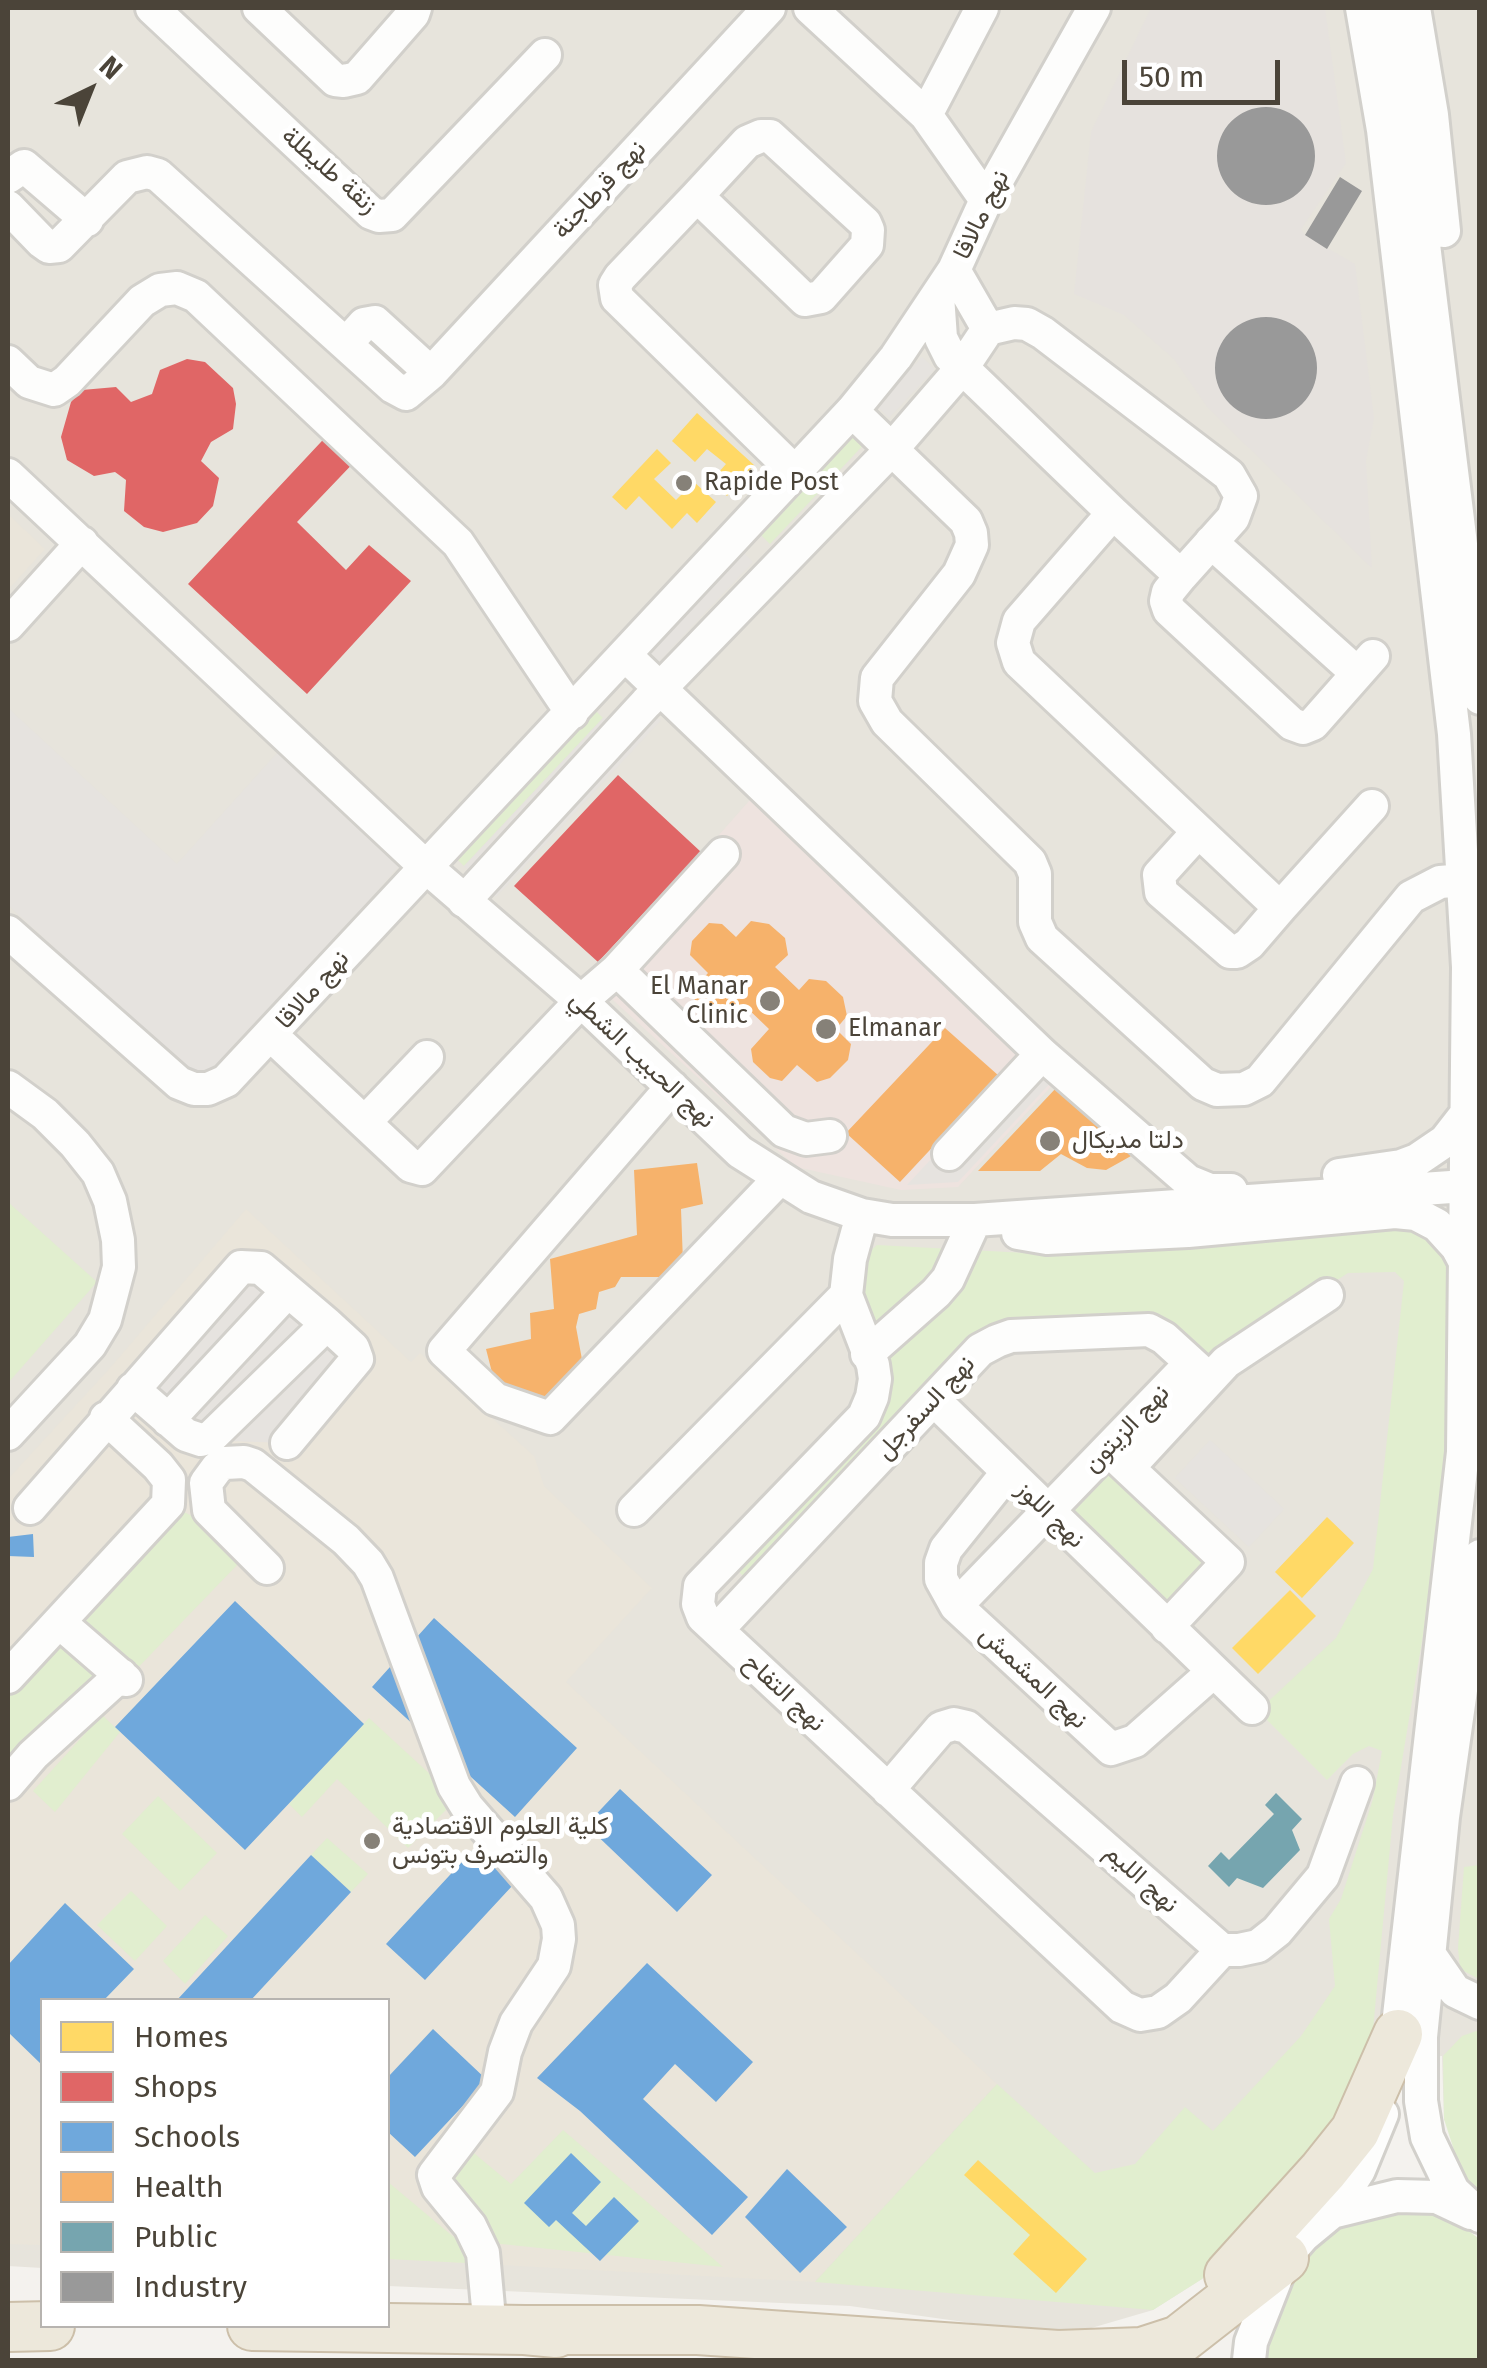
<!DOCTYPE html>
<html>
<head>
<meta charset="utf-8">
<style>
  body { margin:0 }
  #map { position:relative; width:1487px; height:2368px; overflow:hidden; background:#f4f2ee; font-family:"Fira Sans",sans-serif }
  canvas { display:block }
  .frame { position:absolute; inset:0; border:10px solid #4b4439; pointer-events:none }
  .legend { position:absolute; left:40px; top:1998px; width:350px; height:330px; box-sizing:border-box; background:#fff; border:2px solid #b7b4b0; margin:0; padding:12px 18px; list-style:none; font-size:30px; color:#4b4439 }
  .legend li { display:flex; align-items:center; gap:20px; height:50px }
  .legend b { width:50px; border:2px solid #b7b4b0 }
  .north { position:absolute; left:40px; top:40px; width:100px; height:100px; -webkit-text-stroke:8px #fff; paint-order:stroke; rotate:43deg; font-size:28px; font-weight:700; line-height:40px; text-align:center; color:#4b4439 }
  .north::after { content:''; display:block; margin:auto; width:35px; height:45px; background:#4b4439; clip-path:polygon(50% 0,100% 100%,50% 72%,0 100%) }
  .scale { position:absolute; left:1122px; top:60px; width:158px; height:45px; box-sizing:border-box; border:5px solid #4b4439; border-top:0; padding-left:12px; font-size:30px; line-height:35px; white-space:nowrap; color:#4b4439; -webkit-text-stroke:8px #fff; paint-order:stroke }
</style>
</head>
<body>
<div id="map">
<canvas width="1487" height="2368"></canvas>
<div class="frame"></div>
<ul class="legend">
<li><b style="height:28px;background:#ffd966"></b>Homes</li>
<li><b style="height:28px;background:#e06666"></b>Shops</li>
<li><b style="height:28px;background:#6fa8dc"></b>Schools</li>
<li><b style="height:28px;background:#f6b26b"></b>Health</li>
<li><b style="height:28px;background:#76a5af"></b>Public</li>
<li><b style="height:28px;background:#999"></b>Industry</li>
</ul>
<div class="north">N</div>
<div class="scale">50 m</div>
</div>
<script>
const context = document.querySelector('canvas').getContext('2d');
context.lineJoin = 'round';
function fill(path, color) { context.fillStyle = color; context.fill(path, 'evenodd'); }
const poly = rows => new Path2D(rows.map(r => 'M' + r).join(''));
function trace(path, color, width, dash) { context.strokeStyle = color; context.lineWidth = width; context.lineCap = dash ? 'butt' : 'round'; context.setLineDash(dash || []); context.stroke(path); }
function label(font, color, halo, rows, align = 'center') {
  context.font = font + ' "Fira Sans",Vazirmatn,sans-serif'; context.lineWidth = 10; context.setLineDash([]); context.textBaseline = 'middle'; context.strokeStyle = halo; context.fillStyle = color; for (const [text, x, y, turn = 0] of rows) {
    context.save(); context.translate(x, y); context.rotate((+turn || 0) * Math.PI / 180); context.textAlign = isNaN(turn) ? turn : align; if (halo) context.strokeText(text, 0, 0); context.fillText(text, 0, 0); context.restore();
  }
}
fill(poly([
  [8,8,1479,8,1479,2203,1444,2119,1442,2056,1370,2062,1202,2279,1153,2310,1064,2336,850,2306,388,2286,388,2000,42,2000,42,2268,8,2266]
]), '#e7e4dc');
fill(poly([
  [1151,8,1325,8,1346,163,1301,229,1305,235,1355,264,1374,418,1366,461,1372,568,1208,408,1174,359,1124,315,1074,294,1091,132]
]), '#e6e2de');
fill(poly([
  [8,514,45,549,8,590],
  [246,1209,411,1362,420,1353,534,1456,544,1486,652,1588,566,1682,997,2084,815,2282,388,2259,388,2000,42,2000,42,2245,8,2244,8,1479,110,1368]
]), '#eae5da');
fill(poly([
  [756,793,1060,1077,958,1187,901,1190,796,1167,591,980]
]), '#eee3df');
fill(poly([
  [856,425,870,438,770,544,757,531],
  [591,706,603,718,464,866,450,852],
  [8,1202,97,1282,8,1383],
  [1407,1220,1454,1264,1446,1447,1423,1635,1393,1815,1370,2062,1348,2113,1241,2241,1202,2279,1153,2310,815,2282,997,2084,1095,2173,1135,2164,1185,2107,1213,2131,1301,2036,1335,1986,1329,1919,1341,1899,1373,1799,1382,1751,1369,1746,1353,1754,1327,1780,1258,1711,1336,1638,1373,1569,1404,1281,1395,1272,1348,1273,1204,1366,1155,1323,992,1332,752,1585,731,1564,887,1403,891,1367,867,1336,858,1262,877,1245,1045,1254],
  [1107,1464,1211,1563,1165,1610,1062,1512],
  [168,1504,232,1536,241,1561,8,1802,8,1680],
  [102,1715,120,1732,55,1812,33,1791],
  [369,1718,457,1799,408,1848,337,1779,302,1817,289,1804],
  [158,1796,217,1853,180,1891,122,1834],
  [327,1838,368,1874,351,1892,311,1855],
  [1479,1865,1479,1979,1460,1969,1458,1948,1464,1867],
  [131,1891,167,1926,135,1961,97,1925],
  [205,1915,228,1936,185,1984,163,1961],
  [1479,2030,1479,2203,1469,2197,1444,2119,1443,2056,1462,2036],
  [563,2130,723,2267,482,2242,437,2186,469,2149,511,2184],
  [388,2182,486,2264,388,2259],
  [1406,2206,1454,2219,1479,2239,1479,2360,1266,2360,1277,2315,1296,2269,1329,2231,1357,2216]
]), '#e1eecf');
fill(poly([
  [922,357,935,369,889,418,876,405],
  [740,549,753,562,652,669,638,656],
  [8,708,177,864,278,752,399,866,235,1054,211,1074,188,1071,8,905],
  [603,718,662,719,496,897,464,866],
  [1030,1053,1056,1077,958,1182,907,1185],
  [236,1270,353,1348,287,1443,201,1440,133,1389],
  [1210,1440,1284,1509,1249,1547,1175,1478]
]), '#e6e3df');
fill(poly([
  [697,413,754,465,727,496,711,481,726,464,707,449,695,462,672,441],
  [657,449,671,463,654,479,676,500,694,482,716,502,697,523,687,513,672,529,639,496,626,510,612,497],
  [1327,1517,1354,1543,1302,1598,1275,1572],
  [1290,1590,1316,1616,1258,1674,1232,1648],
  [978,2160,1087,2259,1056,2293,1013,2254,1030,2235,964,2175]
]), '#ffd966');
fill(poly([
  [187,359,205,362,233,388,236,404,233,429,211,442,201,461,219,478,213,506,197,523,163,532,144,527,124,511,126,480,115,472,94,476,67,460,61,437,71,402,82,390,116,387,131,402,152,394,160,370],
  [335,427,361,455,297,522,346,570,369,545,411,581,307,694,188,584],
  [618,775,701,852,598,962,514,886]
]), '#e06666');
fill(poly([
  [33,1534,34,1557,8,1556,8,1537],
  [235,1601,364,1724,245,1850,115,1727],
  [434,1618,577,1748,515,1817,372,1687],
  [620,1789,712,1875,677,1912,586,1825],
  [486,1836,525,1872,425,1980,386,1944],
  [311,1855,351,1892,251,2000,177,2000],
  [65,1903,134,1969,104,2000,42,2000,42,2065,8,2032,8,1965],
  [647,1963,753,2062,716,2102,675,2064,643,2099,748,2197,712,2235,580,2111,537,2078],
  [433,2029,487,2080,415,2157,388,2132,388,2077],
  [571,2153,601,2182,572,2213,586,2226,614,2197,639,2221,600,2261,556,2220,549,2227,524,2203],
  [787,2169,847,2227,800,2273,745,2217]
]), '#6fa8dc');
fill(poly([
  [751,921,769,924,785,938,788,955,775,967,799,990,809,979,826,981,843,997,847,1016,836,1029,851,1044,848,1060,830,1078,817,1082,797,1065,782,1081,770,1078,753,1062,751,1049,769,1029,745,1006,729,1023,714,1022,696,1006,693,990,708,973,690,955,692,941,709,923,722,924,736,937],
  [945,1028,999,1076,900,1182,846,1133],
  [1057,1087,1131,1156,1106,1170,1087,1168,1061,1154,1040,1171,978,1171],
  [697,1163,703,1204,681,1209,683,1262,673,1265,677,1277,621,1277,615,1287,599,1292,596,1309,579,1314,576,1327,583,1365,552,1408,496,1388,486,1349,531,1339,530,1313,554,1309,550,1259,637,1235,634,1170]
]), '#f6b26b');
fill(poly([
  [1276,1793,1302,1819,1292,1830,1300,1850,1263,1888,1237,1878,1229,1887,1208,1866,1221,1852,1229,1860,1274,1814,1265,1805]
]), '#76a5af');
fill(poly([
  '1217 156a49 49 0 1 1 98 0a49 49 0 1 1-98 0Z',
  [1340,177,1362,191,1327,249,1305,235],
  '1215 368a51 51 0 1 1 102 0a51 51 0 1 1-102 0Z'
]), '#999');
const minor = poly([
  [152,8,371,213,379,216,392,215,545,55],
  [259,8,335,80,344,81,357,78,413,14,415,8],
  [810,8,926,115,986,200],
  [1362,8,1383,130,1454,734,1468,967,1463,1452,1395,2051],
  [1389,8,1409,123,1480,698],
  [1414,8,1432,115,1444,231],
  [926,115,982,8],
  [8,177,24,166,87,220],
  [697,196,805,300,821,297,867,245,868,230,865,223,770,136,761,136,747,142,697,196,620,277,615,285,617,298,795,472],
  [8,207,42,242,49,247,59,246,127,177,147,172,158,175,393,387,406,394,431,373,769,8],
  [954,270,988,329],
  [938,296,941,338,950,356,1113,513,1019,621,1013,643,1019,662,1280,908,1372,806],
  [988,329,1014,323,1027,324,1043,333,1229,475,1241,496,1233,518,1181,576,1168,592,1166,601,1169,610,1292,724,1303,728,1313,724,1373,656],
  [346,344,364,324,375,322,431,373],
  [8,362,29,382,54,390,67,381,142,301,160,290,177,288,196,296,458,543,572,713],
  [852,411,966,521,971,533,972,545,959,574,877,678,875,701,887,722,1030,862,1035,874,1035,922,1042,938,1203,1084,1217,1090,1244,1089,1260,1081,1411,897,1440,882,1465,880],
  [8,475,426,867,581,1001,740,1152,811,1197,862,1215,892,1220,975,1220,1451,1187],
  [1113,513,1181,576],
  [1211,542,1357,673],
  [8,625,82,543],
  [625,655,1042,1054,1188,1181,1210,1190,1231,1190],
  [1198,832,1159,875,1161,892,1230,952,1237,952,1249,944,1280,908],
  [464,901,646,703,892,449,962,368,988,329],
  [8,932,179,1083,194,1089,208,1089,226,1081,852,411,896,357,954,270,986,200,1094,8],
  [617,970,784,1131,806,1139,830,1136],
  [272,1036,411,1166,422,1169,581,1001,617,970,723,854],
  [8,1087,45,1114,75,1144,98,1173,110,1201,118,1240,119,1267,105,1320,90,1345,8,1434],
  [672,1087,444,1351,495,1399,550,1418,779,1179],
  [365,1122,427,1057],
  [949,1154,1042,1054],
  [1339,1175,1401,1166,1417,1160,1445,1141,1466,1114],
  [862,1215,850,1259,846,1295,873,1365,875,1379,872,1397,864,1416,700,1586,698,1604,703,1617,1122,2007,1140,2015,1158,2012,1178,1998,1222,1950],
  [1018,1233,1047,1238,1188,1231,1395,1212,1416,1214,1437,1225,1457,1247,1465,1262],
  [867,1354,936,1293,948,1279,975,1220],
  [133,1389,186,1435,201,1440,211,1437,327,1324,353,1348,357,1359,287,1443],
  [935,1401,1252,1708],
  [168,1420,287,1292],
  [1114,1455,1228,1562,1167,1627],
  [1128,1468,1226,1362,1327,1295],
  [1007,1473,946,1549,941,1563,941,1579,956,1606,1111,1749,1135,1741,1213,1672],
  [30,1508,241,1267,261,1268,327,1324],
  [634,1510,846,1295],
  [1480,1556,1443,1817,1421,2037,1421,2101,1427,2137,1453,2191,1480,2216],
  [267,1568,209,1510,206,1483,217,1468,225,1463,244,1462,253,1465,346,1540,368,1563,377,1578,454,1786,467,1807,546,1898,558,1925,559,1939,554,1966,516,2023,505,2052,497,2092,434,2175,438,2187,470,2226,483,2253,490,2329],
  [956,1606,1191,1363],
  [59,1622,126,1680],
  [717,1630,980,1350,997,1341,1011,1336,1149,1330,1164,1338,1209,1379],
  [8,1677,168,1504,169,1480,158,1466,106,1418],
  [8,1784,33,1755,121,1675],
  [888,1790,941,1728,954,1724,967,1727,1222,1950,1239,1950,1258,1946,1277,1931,1323,1876,1357,1783],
  [1428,1952,1455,1991,1480,2003],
  [1332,2212,1359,2170,1382,2114],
  [1249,2360,1251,2342,1284,2258,1303,2236,1332,2212,1397,2196,1437,2197,1471,2213]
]);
const highway = poly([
  [1229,2275,1323,2171,1355,2131,1398,2034],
  [252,2326,525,2330,556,2333],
  [8,2327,50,2326],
  [525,2330,698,2330,1058,2355,1142,2352,1179,2340,1284,2258]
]);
trace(minor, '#d2d0cb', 38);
trace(highway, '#ccbfa9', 52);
trace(minor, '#fdfdfc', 32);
trace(highway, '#ede8db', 48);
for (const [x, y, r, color] of [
  [684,483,10,"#868178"],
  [770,1001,12,"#868178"],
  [826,1029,12,"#868178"],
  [1050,1141,12,"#868178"],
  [372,1841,10,"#868178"]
]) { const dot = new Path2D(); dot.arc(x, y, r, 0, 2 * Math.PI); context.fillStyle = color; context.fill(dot); trace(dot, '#fff', 4); }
label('25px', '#4b4439', '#fff', [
  ["زنقة طليطلة",329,171,41],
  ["نهج قرطاجنة",600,190,-47],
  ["نهج مالاقا",982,215,-64],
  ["نهج مالاقا",313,990,-48],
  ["نهج الحبيب الشطي",642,1060,43],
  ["نهج السفرجل",926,1408,-47],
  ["نهج الزيتون",1127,1429,-46],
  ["نهج اللوز",1050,1515,44],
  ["نهج المشمش",1033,1678,43],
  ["نهج التفاح",784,1693,43],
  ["نهج الليم",1141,1879,42]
]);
label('25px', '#4b4439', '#fff', [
  ["Rapide Post",704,483],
  ["El Manar",748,987,"right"],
  ["Clinic",748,1016,"right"],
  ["Elmanar",848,1029],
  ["دلتا مديكال",1072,1141],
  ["كلية العلوم الاقتصادية",392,1827],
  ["والتصرف بتونس",392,1856]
], 'left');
</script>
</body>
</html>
